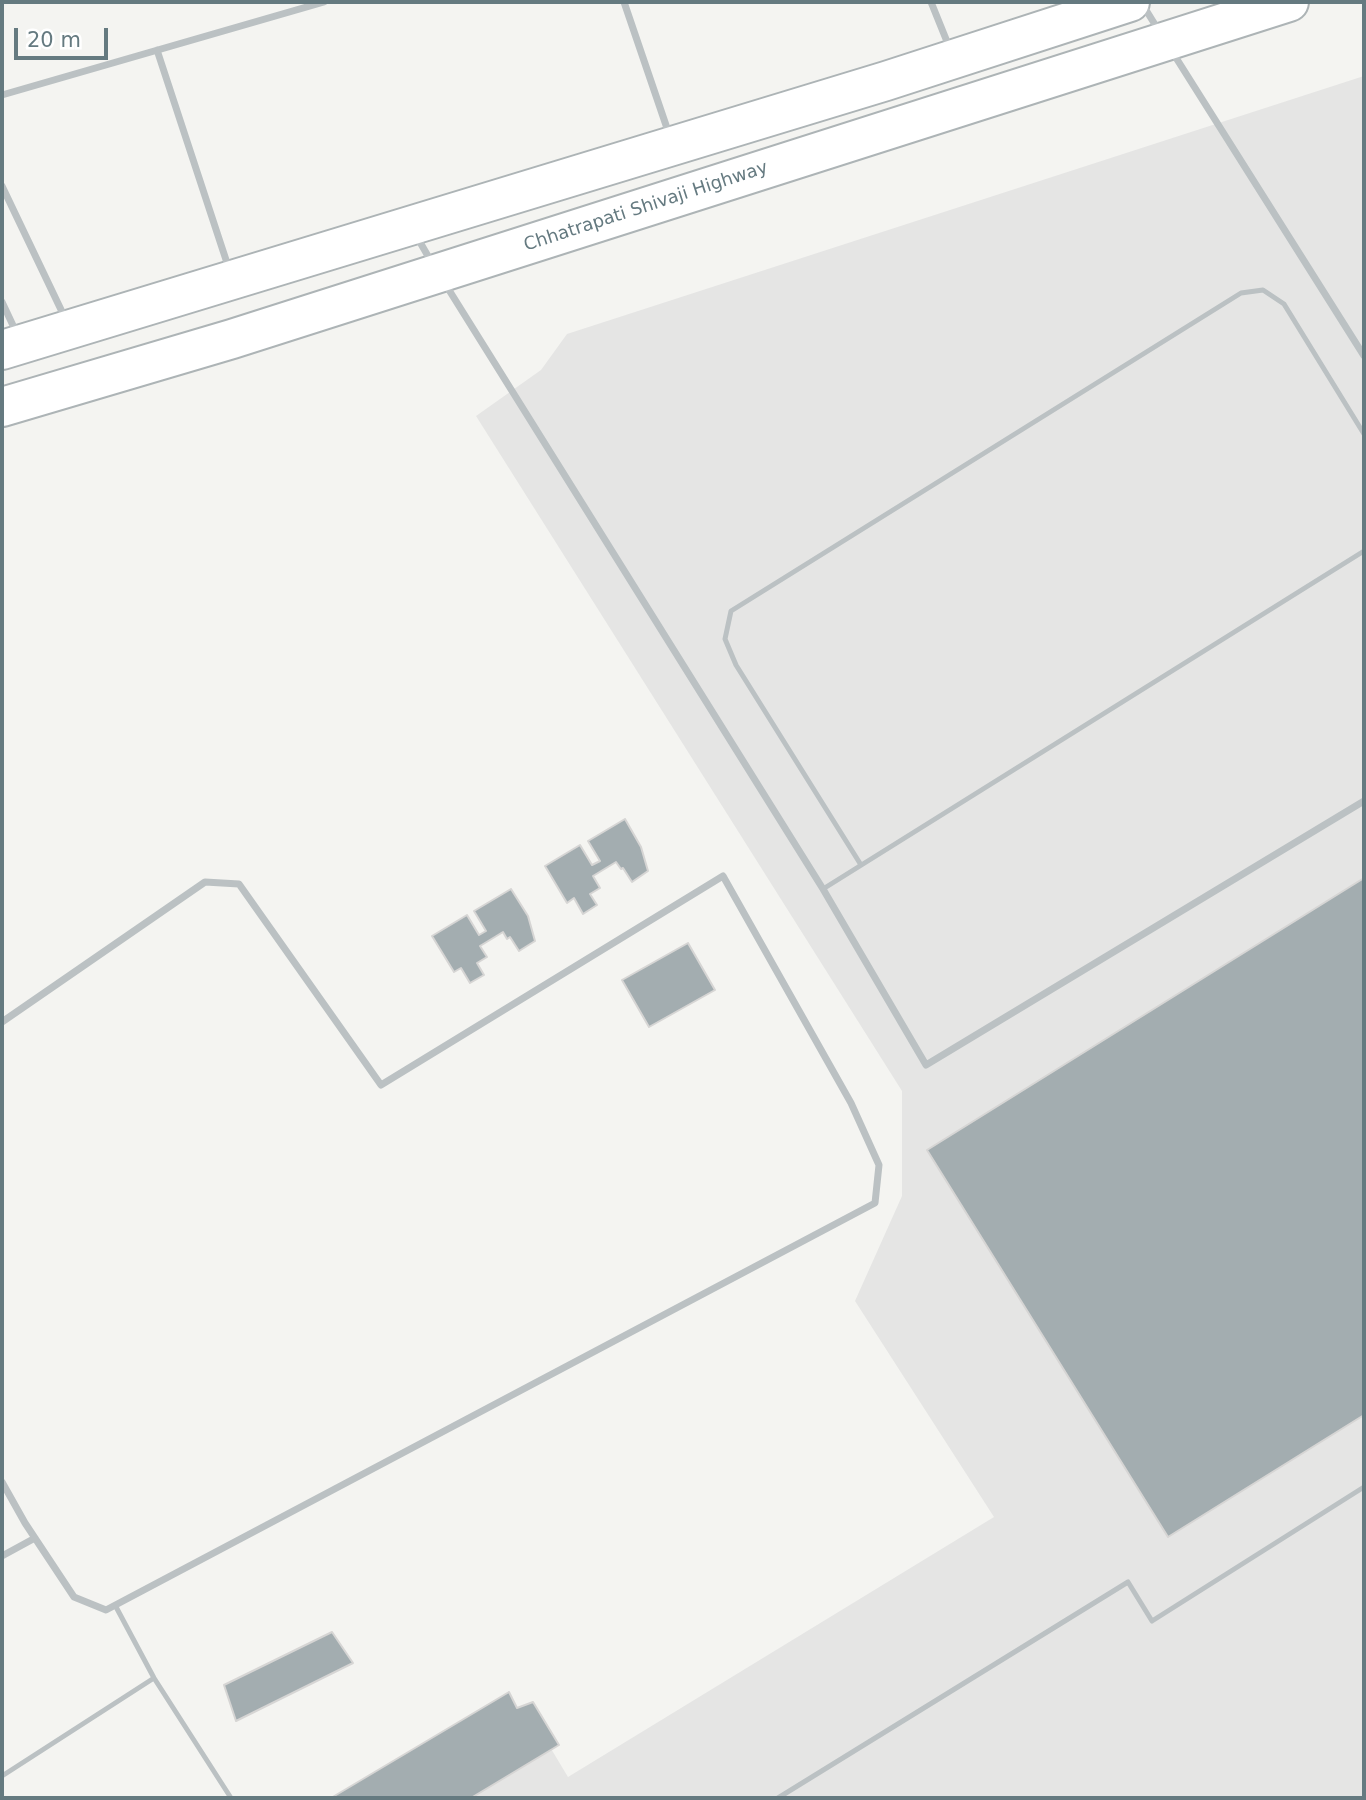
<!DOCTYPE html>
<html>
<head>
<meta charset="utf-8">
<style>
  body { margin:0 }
  #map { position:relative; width:1366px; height:1800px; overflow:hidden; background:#f4f4f1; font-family:"DejaVu Sans",sans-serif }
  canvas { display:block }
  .frame { position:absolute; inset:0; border:4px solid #657a80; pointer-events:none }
  .scale { position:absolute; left:14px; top:28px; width:94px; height:32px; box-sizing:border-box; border:4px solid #657a80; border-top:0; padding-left:9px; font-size:21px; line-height:24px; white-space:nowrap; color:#657a80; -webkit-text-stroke:5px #fff; paint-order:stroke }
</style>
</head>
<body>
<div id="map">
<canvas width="1366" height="1800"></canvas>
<div class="frame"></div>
<div class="scale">20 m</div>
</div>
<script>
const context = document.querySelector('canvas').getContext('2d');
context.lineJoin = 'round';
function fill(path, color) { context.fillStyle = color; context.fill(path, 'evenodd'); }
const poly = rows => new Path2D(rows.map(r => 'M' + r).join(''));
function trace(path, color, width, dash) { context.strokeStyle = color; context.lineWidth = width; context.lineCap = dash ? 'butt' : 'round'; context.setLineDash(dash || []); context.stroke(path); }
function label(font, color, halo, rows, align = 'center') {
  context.font = font + ' "DejaVu Sans",sans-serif'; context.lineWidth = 7; context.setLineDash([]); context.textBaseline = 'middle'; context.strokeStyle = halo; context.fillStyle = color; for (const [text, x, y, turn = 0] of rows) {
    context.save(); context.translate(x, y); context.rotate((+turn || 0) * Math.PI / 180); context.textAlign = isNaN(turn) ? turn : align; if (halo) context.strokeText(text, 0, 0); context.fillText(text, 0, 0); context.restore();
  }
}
fill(poly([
  [1364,76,1364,1798,454,1798,547,1742,568,1777,994,1517,855,1301,902,1196,902,1091,476,416,541,370,567,334]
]), '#e5e5e4');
const building = poly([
  [625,819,641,847,648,871,632,882,623,868,621,869,616,862,593,876,600,888,590,894,597,905,583,914,574,898,567,903,545,866,580,845,592,865,600,861,588,841,625,819],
  [1364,878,1364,1415,1168,1537,927,1150,1364,878],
  [511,889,528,916,535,941,519,951,510,937,507,939,503,932,480,946,487,957,477,963,484,975,470,983,461,968,454,972,432,936,467,915,479,935,486,931,474,911,511,889],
  [688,943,715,990,649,1027,622,980,688,943],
  [332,1632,353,1663,236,1721,224,1685,332,1632],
  [509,1692,517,1708,533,1702,559,1745,471,1798,331,1798,509,1692]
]);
fill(building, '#a3adb0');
trace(building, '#d6d5d4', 2);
const primary = poly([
  [2,350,886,81,1130,2],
  [2,407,232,339,1289,2]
]);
trace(primary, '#adb4b6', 42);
trace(poly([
  [861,865,736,665,725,639,731,611,1241,293,1263,290,1284,304,1364,434],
  [823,889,1364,551],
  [115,1605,154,1678,231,1798],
  [2,1776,154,1678],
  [778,1798,1128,1582,1152,1621,1364,1487]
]), '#bbc1c3', 5);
trace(poly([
  [624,2,669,134],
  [931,2,950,49],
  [1141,2,1159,31],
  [157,50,229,269],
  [1173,53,1364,356],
  [2,95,324,2],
  [2,186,65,318],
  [417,237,432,263],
  [444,282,823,889,926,1065,1364,801],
  [2,302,17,334],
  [2,1022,205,882,239,884,381,1085,723,876,851,1103,879,1165,875,1203,106,1610,74,1597,25,1523,2,1482],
  [2,1556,35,1538]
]), '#bbc1c3', 7);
trace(primary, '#fff', 38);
label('18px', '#657a80', '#fff', [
  ["Chhatrapati Shivaji Highway",646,207,-18]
]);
</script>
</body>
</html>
